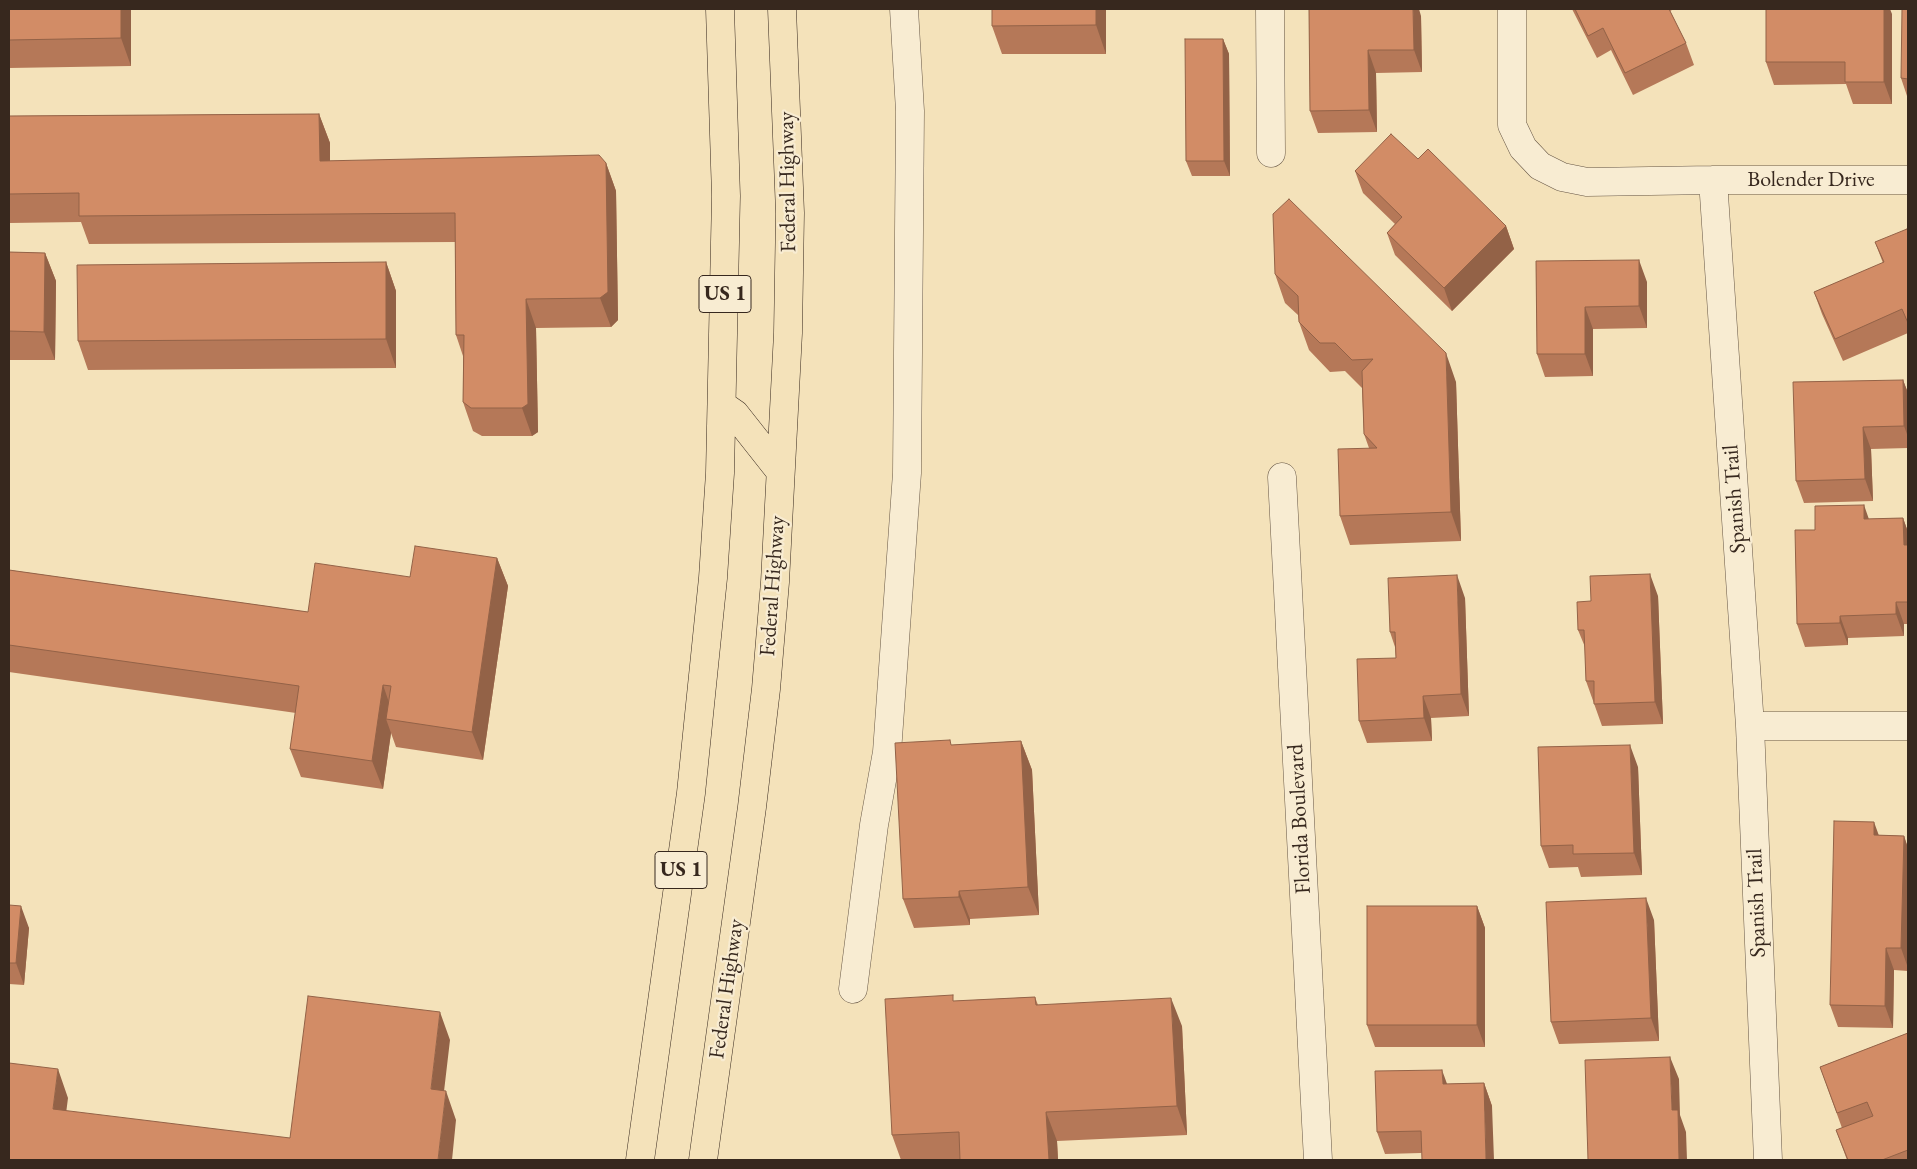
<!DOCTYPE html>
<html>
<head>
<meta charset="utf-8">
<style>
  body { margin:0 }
  #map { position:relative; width:1917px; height:1169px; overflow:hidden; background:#f4e2ba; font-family:"EB Garamond",serif }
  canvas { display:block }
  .frame { position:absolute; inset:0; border:10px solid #37281e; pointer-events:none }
</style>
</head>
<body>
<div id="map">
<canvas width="1917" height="1169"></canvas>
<div class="frame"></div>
</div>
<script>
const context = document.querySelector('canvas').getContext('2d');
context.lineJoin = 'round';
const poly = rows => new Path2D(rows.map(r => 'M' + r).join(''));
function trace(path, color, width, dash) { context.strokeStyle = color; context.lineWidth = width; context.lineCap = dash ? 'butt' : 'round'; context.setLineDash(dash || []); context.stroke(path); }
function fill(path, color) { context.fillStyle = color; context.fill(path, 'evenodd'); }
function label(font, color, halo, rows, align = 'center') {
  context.font = font + ' "EB Garamond",serif'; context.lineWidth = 4.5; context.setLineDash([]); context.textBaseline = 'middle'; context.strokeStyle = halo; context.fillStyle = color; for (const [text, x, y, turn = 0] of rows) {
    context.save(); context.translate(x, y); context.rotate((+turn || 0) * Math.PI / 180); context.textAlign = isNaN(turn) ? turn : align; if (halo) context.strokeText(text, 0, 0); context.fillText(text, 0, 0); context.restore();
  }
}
const minor = poly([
  [1270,9,1271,153],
  [1512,9,1512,125,1523,148,1540,166,1562,177,1587,182,1713,180,1908,180],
  [1713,180,1750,726,1768,1160],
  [1282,477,1318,1160],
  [1750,726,1908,726],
  [853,989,874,825,887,752,907,473,910,111,904,9]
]);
const major = poly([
  [722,405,735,414,780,471],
  [640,1160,691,793,713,578,720,473,726,196,720,9],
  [703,1160,752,807,766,689,775,582,788,333,790,213,782,9]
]);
trace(minor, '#665645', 29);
trace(major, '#37281e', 29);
trace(minor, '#f8ecd2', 28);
trace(major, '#f4e2ba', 28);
fill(poly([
  [9,9,131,9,131,66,9,68],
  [992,9,1106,9,1106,54,1002,54,992,26],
  [1309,9,1421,16,1422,72,1376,73,1377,132,1318,133,1310,111],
  [1572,9,1674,9,1670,11,1686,43,1694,65,1633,95,1611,50,1597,58],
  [1908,9,1908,99,1901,78],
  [1892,14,1892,104,1853,104,1846,84,1774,85,1766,62],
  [1223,39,1229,54,1230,176,1192,176,1186,161],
  [319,114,330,143,330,161,606,163,616,191,618,320,611,327,536,328,538,432,532,436,482,436,473,431,463,402,463,356,456,335,455,242,89,244,81,222,9,223,9,116],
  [1418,159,1506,226,1514,249,1452,311,1395,255,1387,233,1395,224,1363,193,1355,171],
  [1908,232,1908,333,1843,361,1822,314,1814,292,1883,263,1875,242],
  [9,252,45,253,56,281,55,360,9,360],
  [1536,261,1647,282,1647,328,1593,329,1593,376,1545,377,1537,354],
  [386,262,396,291,396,368,88,370,78,341],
  [1275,274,1456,382,1461,541,1350,545,1340,516,1369,448,1364,434,1362,388,1345,371,1330,372,1309,350,1299,322,1298,315,1285,303],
  [1903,380,1908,393,1908,448,1871,449,1873,501,1804,503,1796,481],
  [1903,518,1908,532,1908,624,1904,624,1904,636,1848,638,1848,645,1805,647,1797,624,1815,530,1869,519],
  [497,558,508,586,483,760,396,747,391,733,383,789,301,777,290,749,296,713,9,672,9,570,308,612,410,577],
  [1658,596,1663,724,1602,726,1586,681,1585,647,1578,630],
  [1465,598,1469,716,1431,718,1432,741,1367,743,1359,721,1396,658,1395,647,1390,632],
  [1021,741,1032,770,1039,915,970,919,970,925,914,928,903,899,952,745],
  [1638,767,1642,875,1581,877,1578,867,1549,868,1541,846],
  [1879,835,1904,836,1908,848,1908,971,1894,970,1893,1028,1838,1027,1830,1005],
  [9,905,29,928,24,985,9,984],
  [1477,906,1485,928,1485,1047,1375,1047,1367,1025],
  [1654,920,1659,1041,1559,1044,1551,1022],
  [1035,997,1038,1005,1182,1026,1187,1135,1057,1141,1058,1160,901,1160,892,1135,955,1001],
  [1908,1033,1908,1160,1847,1160,1836,1130,1842,1128,1820,1067],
  [1484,1083,1492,1106,1421,1153,1385,1154,1377,1132,1448,1084]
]), '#b57858');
fill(poly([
  [121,9,131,9,131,66,121,38],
  [1096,9,1106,9,1106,54,1096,25],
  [1413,9,1419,9,1421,16,1422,72,1414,50],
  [1884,9,1890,9,1892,14,1892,104,1884,82],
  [1223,39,1229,54,1230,176,1224,161],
  [1368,50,1376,73,1377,132,1369,110],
  [319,114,330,143,330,189,320,161],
  [606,163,616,191,618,320,611,327,600,298],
  [1506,226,1514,249,1452,311,1444,288],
  [45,253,56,281,55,360,44,332],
  [1639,260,1647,282,1647,328,1639,306],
  [386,262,396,291,396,368,386,339],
  [526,299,536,328,538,432,532,436,522,408],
  [1585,307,1593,329,1593,376,1585,354],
  [1446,353,1456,382,1461,541,1451,512],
  [1903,380,1908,393,1908,437,1904,426],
  [1863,427,1871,449,1873,501,1865,479],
  [1864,505,1872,528,1864,519],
  [1903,518,1908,532,1908,556,1904,545],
  [497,558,508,586,483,760,472,732],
  [1650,574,1658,596,1663,724,1655,702],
  [1457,575,1465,598,1469,716,1461,694],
  [1896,602,1904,624,1904,636,1896,614],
  [1840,616,1848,638,1848,645,1840,623],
  [383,685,393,714,386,719,391,733,383,789,372,761],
  [1423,696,1431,718,1432,741,1424,718],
  [1021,741,1032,770,1039,915,1028,887],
  [1630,745,1638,767,1642,875,1634,853],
  [1874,822,1882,844,1874,835],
  [1904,836,1908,848,1908,968,1901,948],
  [959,891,970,919,970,925,959,897],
  [1646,898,1654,920,1659,1041,1651,1018],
  [21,906,29,928,24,985,16,963],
  [1477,906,1485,928,1485,1047,1477,1025],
  [1886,948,1894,970,1893,1028,1885,1006],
  [1171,998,1182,1026,1187,1135,1177,1106],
  [440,1012,450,1040,441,1117,431,1089],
  [1670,1057,1679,1079,1680,1115,1686,1132,1687,1160,1679,1160,1672,1110],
  [58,1069,68,1098,63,1137,53,1109],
  [1442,1070,1450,1092,1443,1084],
  [1484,1083,1492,1106,1494,1160,1486,1160],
  [446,1091,456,1120,452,1160,438,1160],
  [1046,1112,1057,1141,1058,1160,1049,1160]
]), '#936247');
const building = poly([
  [9,9,121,9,121,38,9,40,9,9],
  [992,9,1096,9,1096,25,992,26,992,9],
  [1309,9,1413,9,1414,50,1368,50,1369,110,1310,111,1309,9],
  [1575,9,1669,9,1686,43,1625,73,1603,28,1588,36,1575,9],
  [1766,9,1884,9,1884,82,1845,82,1845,62,1766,62,1766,9],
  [1902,9,1908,9,1908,79,1901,78,1902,9],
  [1185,39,1223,39,1224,161,1186,161,1185,39],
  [319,114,320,161,599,155,606,163,608,292,600,298,526,299,528,404,522,408,471,408,463,402,464,335,456,335,455,213,79,216,79,193,9,194,9,116,319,114],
  [1391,134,1418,159,1428,149,1506,226,1444,288,1387,233,1402,217,1355,171,1391,134],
  [1289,199,1446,353,1451,512,1340,516,1338,449,1377,448,1364,434,1362,371,1373,359,1352,360,1335,343,1320,343,1299,322,1298,296,1275,274,1273,214,1289,199],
  [1907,229,1908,232,1908,323,1902,309,1835,339,1814,292,1884,262,1875,242,1907,229],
  [9,252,45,253,44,332,9,331,9,252],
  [1639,260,1639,306,1585,307,1585,354,1537,354,1536,261,1639,260],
  [386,262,386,339,78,341,77,265,386,262],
  [1903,380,1904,426,1863,427,1865,479,1796,481,1793,382,1903,380],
  [1864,505,1864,519,1903,518,1904,545,1908,545,1908,602,1896,602,1896,614,1840,616,1840,623,1797,624,1795,530,1815,530,1815,506,1864,505],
  [415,546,497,558,472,732,386,719,391,686,383,685,372,761,290,749,299,686,9,645,9,570,308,612,315,563,410,577,415,546],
  [1650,574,1655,702,1594,704,1594,681,1586,681,1584,630,1578,630,1577,602,1591,601,1590,576,1650,574],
  [1457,575,1461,694,1423,696,1424,718,1359,721,1357,659,1396,658,1395,632,1390,632,1388,578,1457,575],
  [950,740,951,745,1021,741,1028,887,959,891,959,897,903,899,895,743,950,740],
  [1630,745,1634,853,1573,854,1573,845,1541,846,1538,747,1630,745],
  [1834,821,1874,822,1874,835,1904,836,1901,948,1886,948,1885,1006,1830,1005,1834,821],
  [1646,898,1651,1018,1551,1022,1546,902,1646,898],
  [9,905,21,906,16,963,9,963,9,905],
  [1367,906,1477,906,1477,1025,1367,1025,1367,906],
  [953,995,953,1001,1035,997,1036,1005,1171,998,1177,1106,1046,1112,1049,1160,960,1160,959,1132,892,1135,885,999,953,995],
  [308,996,440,1012,431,1089,446,1091,438,1160,9,1160,9,1063,58,1069,53,1109,290,1138,308,996],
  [1908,1033,1908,1150,1882,1160,1848,1160,1836,1130,1873,1116,1867,1102,1837,1113,1820,1067,1908,1033],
  [1670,1057,1672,1110,1678,1110,1679,1160,1588,1160,1585,1060,1670,1057],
  [1442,1070,1443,1084,1484,1083,1486,1160,1422,1160,1421,1131,1377,1132,1375,1071,1442,1070]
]);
fill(building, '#d28c66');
trace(building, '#936247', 1);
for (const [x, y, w] of [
  [725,294,52],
  [681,870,52]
]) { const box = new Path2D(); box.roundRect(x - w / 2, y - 18.5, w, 37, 4); context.fillStyle = '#f8ecd2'; context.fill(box); trace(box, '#37281e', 1); }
label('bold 21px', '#37281e', null, [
  ["US 1",725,294],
  ["US 1",681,870]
]);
label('22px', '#37281e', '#f8ecd2', [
  ["Bolender Drive",1811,180],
  ["Federal Highway",788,182,-91],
  ["Spanish Trail",1735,499,-94],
  ["Federal Highway",773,586,-86],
  ["Florida Boulevard",1300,819,-93],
  ["Spanish Trail",1757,903,-92],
  ["Federal Highway",727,989,-82]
]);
</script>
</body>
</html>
